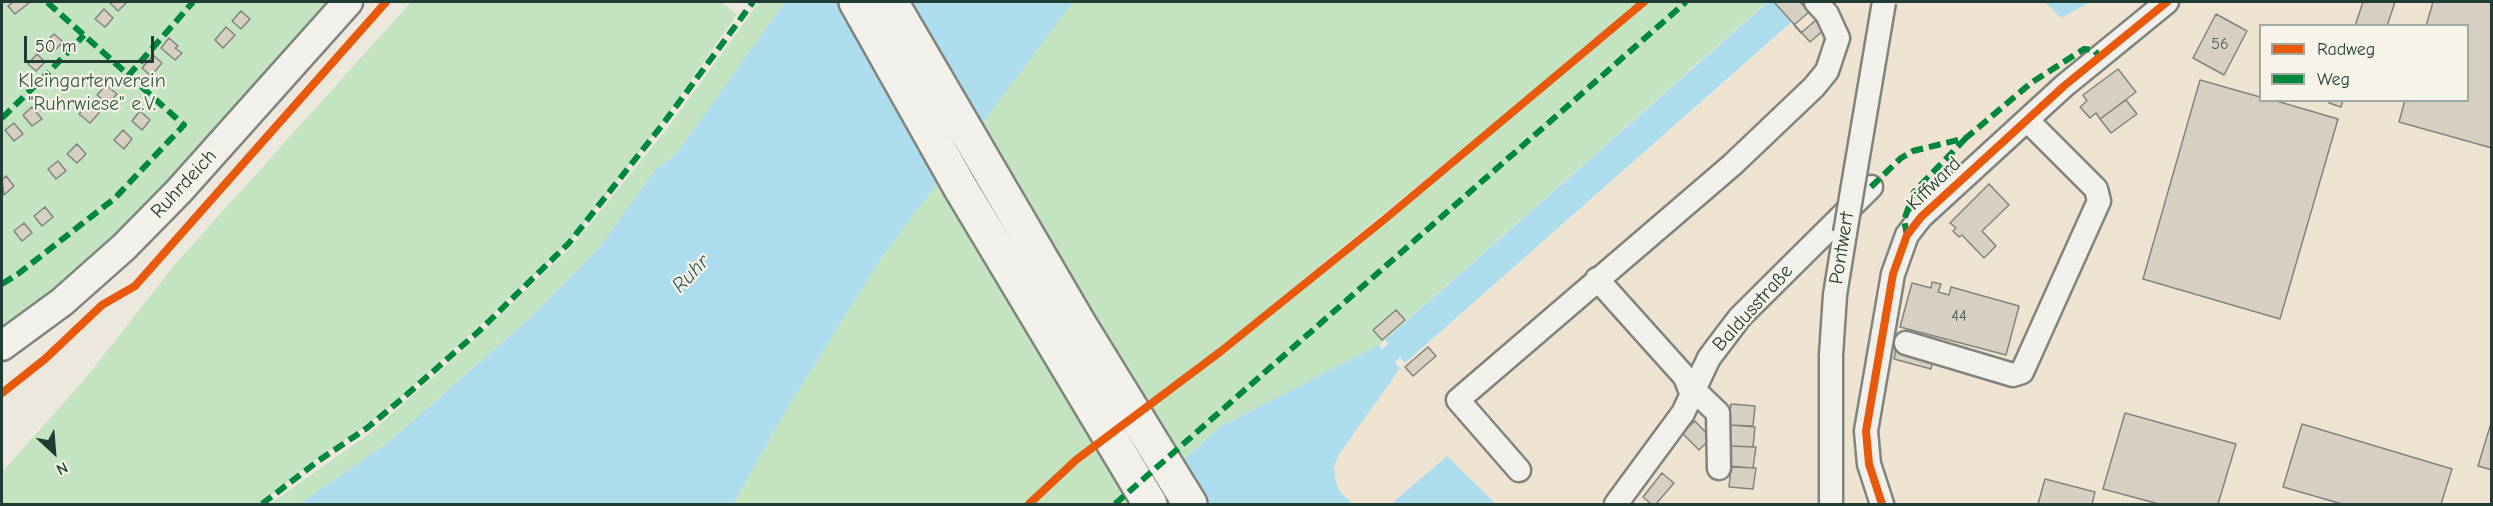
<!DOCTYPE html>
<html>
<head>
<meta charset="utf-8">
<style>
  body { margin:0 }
  #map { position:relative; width:2493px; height:506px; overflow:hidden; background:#ede8de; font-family:"Comic Neue",sans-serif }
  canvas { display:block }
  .frame { position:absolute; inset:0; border:3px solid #1f3d34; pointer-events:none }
  .legend { position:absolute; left:2259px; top:24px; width:210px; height:78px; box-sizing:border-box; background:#f7f3e8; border:2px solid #a1aaa0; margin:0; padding:8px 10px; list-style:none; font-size:18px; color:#1f3d34 }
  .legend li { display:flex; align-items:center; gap:12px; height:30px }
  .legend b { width:30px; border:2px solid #a1aaa0 }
  .north { position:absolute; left:24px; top:422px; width:60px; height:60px; -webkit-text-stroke:4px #f7f3e8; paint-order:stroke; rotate:154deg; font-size:16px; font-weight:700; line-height:24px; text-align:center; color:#1f3d34 }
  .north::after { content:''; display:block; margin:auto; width:21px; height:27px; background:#1f3d34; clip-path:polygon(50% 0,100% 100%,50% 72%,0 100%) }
  .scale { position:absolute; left:24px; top:36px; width:130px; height:27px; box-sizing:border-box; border:3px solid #1f3d34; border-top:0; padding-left:8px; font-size:18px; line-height:21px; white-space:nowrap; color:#1f3d34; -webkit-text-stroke:4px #f7f3e8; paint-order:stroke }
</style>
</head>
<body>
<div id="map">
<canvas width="2493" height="506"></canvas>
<div class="frame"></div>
<ul class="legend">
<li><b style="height:8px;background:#e8590c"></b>Radweg</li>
<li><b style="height:8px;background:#00873e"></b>Weg</li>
</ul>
<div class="north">N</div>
<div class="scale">50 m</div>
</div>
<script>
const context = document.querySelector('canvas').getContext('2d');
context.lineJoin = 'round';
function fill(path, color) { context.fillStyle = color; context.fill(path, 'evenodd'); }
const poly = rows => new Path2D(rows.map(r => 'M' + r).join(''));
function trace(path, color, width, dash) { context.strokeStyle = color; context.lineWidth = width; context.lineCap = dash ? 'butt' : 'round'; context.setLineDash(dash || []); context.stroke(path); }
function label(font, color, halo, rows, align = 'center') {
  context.font = font + ' "Comic Neue",sans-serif'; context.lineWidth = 4.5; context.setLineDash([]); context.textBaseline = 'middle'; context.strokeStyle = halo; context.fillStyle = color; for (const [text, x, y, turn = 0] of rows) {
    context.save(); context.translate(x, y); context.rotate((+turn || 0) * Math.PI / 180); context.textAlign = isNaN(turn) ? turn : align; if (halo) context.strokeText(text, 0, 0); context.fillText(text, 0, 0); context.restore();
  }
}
fill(poly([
  [1816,2,2045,2,2061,18,2090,2,2491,2,2491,504,1496,504,1447,456,1391,504,1353,504,1341,493,1336,483,1334,467,1338,456,1400,368],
  [2260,26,2468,26,2468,100,2260,100]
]), '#eee3d0');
fill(poly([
  [2,2,333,2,174,180,55,293,2,328],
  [411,2,721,2,737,14,660,125,568,244,402,397,363,428,312,462,260,504,2,504,2,472,85,379,176,263],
  [759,2,785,2,676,154,655,170,598,249,530,318,390,441,299,504,270,504,370,433,460,353,571,247,666,130],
  [1073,2,1639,2,1549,78,1217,350,1074,458,1025,504,733,504,788,407,882,257],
  [1650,2,1767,2,1379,345,1221,426,1133,504,1033,504,1094,449,1221,355,1386,222]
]), '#c4e4c1');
fill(poly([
  [785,2,1073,2,882,257,788,407,733,504,299,504,390,441,530,318,598,249,655,170,676,154],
  [1768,2,1782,2,1796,18,1405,363,1385,340],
  [2045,2,2090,2,2061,18],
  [1379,345,1400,368,1338,456,1334,467,1336,483,1341,493,1353,504,1133,504,1221,426],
  [1447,456,1496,504,1391,504]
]), '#addced');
trace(poly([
  [1371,372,1412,334]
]), '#addced', 18);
const building = poly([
  [13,2,28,2,29,3,15,14,8,6,13,2],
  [112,2,127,2,118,11,110,3,112,2],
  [1774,2,1800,2,1825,29,1810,42,1774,2],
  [2363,2,2395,2,2387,26,2355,26,2363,2],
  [2433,2,2492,2,2492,148,2399,122,2405,100,2468,100,2468,26,2426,26,2433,2],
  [104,9,113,18,105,27,95,19,104,9],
  [241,11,250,19,241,29,232,21,241,11],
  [1809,12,1816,20,1801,33,1794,25,1809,12],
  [2216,14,2247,31,2224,75,2193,58,2216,14],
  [226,27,235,35,223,48,215,40,226,27],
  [54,34,63,42,53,52,44,44,54,34],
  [169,38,178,46,175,48,182,53,175,60,161,48,169,38],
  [37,54,45,62,36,71,28,64,37,54],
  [153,55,162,63,151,76,142,68,153,55],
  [2118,69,2136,92,2100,119,2096,113,2090,118,2080,107,2087,101,2083,95,2118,69],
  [2200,80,2260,97,2260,100,2273,100,2338,119,2280,319,2143,279,2200,80],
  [106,85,117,94,108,104,97,95,106,85],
  [2126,100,2137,114,2111,133,2100,119,2126,100],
  [2330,100,2343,100,2341,107,2329,103,2330,100],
  [89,103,99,113,90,123,79,114,89,103],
  [32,107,42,119,32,126,23,115,32,107],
  [140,111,150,120,142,130,132,121,140,111],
  [14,123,23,134,14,141,5,130,14,123],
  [123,130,132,139,124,149,114,140,123,130],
  [77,144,86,154,77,163,67,154,77,144],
  [58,161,66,171,56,179,48,169,58,161],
  [6,176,14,186,4,195,2,180,6,176],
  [1989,184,2009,205,1982,231,1996,246,1984,258,1962,235,1959,237,1953,231,1956,228,1950,223,1989,184],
  [45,207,53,217,42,226,34,216,45,207],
  [24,223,32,233,22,241,14,231,24,223],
  [1932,282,1941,284,1938,292,1949,295,1951,287,2019,306,2006,355,1900,327,1912,283,1931,288,1932,282],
  [1396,310,1405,320,1382,340,1373,330,1396,310],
  [1428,347,1436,356,1413,376,1405,367,1428,347],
  [1896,348,1933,358,1931,369,1894,359,1896,348],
  [1731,404,1755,406,1753,426,1728,425,1731,404],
  [2125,413,2236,444,2218,504,2159,504,2103,489,2125,413],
  [2492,420,2492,470,2478,466,2492,420],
  [1695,421,1711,438,1699,450,1682,433,1695,421],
  [2302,424,2452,469,2441,504,2342,504,2283,487,2302,424],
  [1731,425,1755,427,1753,447,1729,446,1731,425],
  [1731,446,1756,447,1753,468,1729,466,1731,446],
  [1731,467,1756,468,1753,489,1729,487,1731,467],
  [1662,473,1674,483,1656,504,1651,504,1643,497,1662,473],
  [2045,479,2095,492,2092,504,2038,504,2045,479]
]);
fill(building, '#d7d0c2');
trace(building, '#81847e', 1.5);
const minor = poly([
  [1597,279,1685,377,1692,395],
  [1906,343,2013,375,2022,372,2099,201,2096,189,2027,120],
  [1694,390,1718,413,1719,468],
  [1519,470,1458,400,1732,165,1814,87,1827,71,1838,38,1827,14,1816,2],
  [1616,504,1683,413,1709,358,1740,317,1871,187],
  [1831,504,1831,355,1835,295,1845,233],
  [1882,504,1869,464,1866,431,1893,274,1907,235,1921,217,2064,86,2167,2]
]);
const major = poly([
  [2,346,62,302,124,247,179,191,348,2]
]);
const highway = poly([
  [856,2,960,187,1150,504],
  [891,2,1081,327,1190,504]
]);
trace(minor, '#81847e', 27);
trace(major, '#81847e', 33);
trace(highway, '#81847e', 38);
trace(minor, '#f1f0eb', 22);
trace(major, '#f1f0eb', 28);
trace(highway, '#f1f0eb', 33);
const minorBridge = poly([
  [1845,233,1884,2]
]);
trace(minorBridge, '#81847e', 27, []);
trace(minorBridge, '#f1f0eb', 22);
trace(poly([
  [128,76,193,2],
  [2,118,48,73,84,35],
  [1871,187,1901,158,1913,151,1966,138,2031,83,2084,49,2094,50,2100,57],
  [1907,235,1904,220,1914,192,1966,138],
  [2,284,18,274,115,198,184,125,47,2],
  [262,504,318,461,367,428,403,398,479,331,569,243,663,124,753,2],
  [1115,504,1686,2]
]), '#00873e', 6, [12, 6]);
trace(poly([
  [2,393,45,359,102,305,135,286,386,2],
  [1029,504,1076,460,1220,352,1385,219,1644,2],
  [1882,504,1869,464,1866,431,1893,274,1907,235,1921,217,2064,86,2167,2]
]), '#e8590c', 8);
label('16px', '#4e6258', null, [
  ["56",2220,44],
  ["44",1959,316]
]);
label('20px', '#395e4b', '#f7f3e8', [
  ["Kleingartenverein",92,81],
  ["\"Ruhrwiese\" e.V.",92,104]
]);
label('20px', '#1f3d34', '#f7f3e8', [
  ["Ruhrdeich",184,184,-47],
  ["Kiffward",1934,184,-44],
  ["Pontwert",1842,248,-81],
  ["Baldusstraße",1753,308,-48]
]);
label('italic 21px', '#365c5a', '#f7f3e8', [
  ["Ruhr",691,274,-46]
]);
</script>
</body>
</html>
